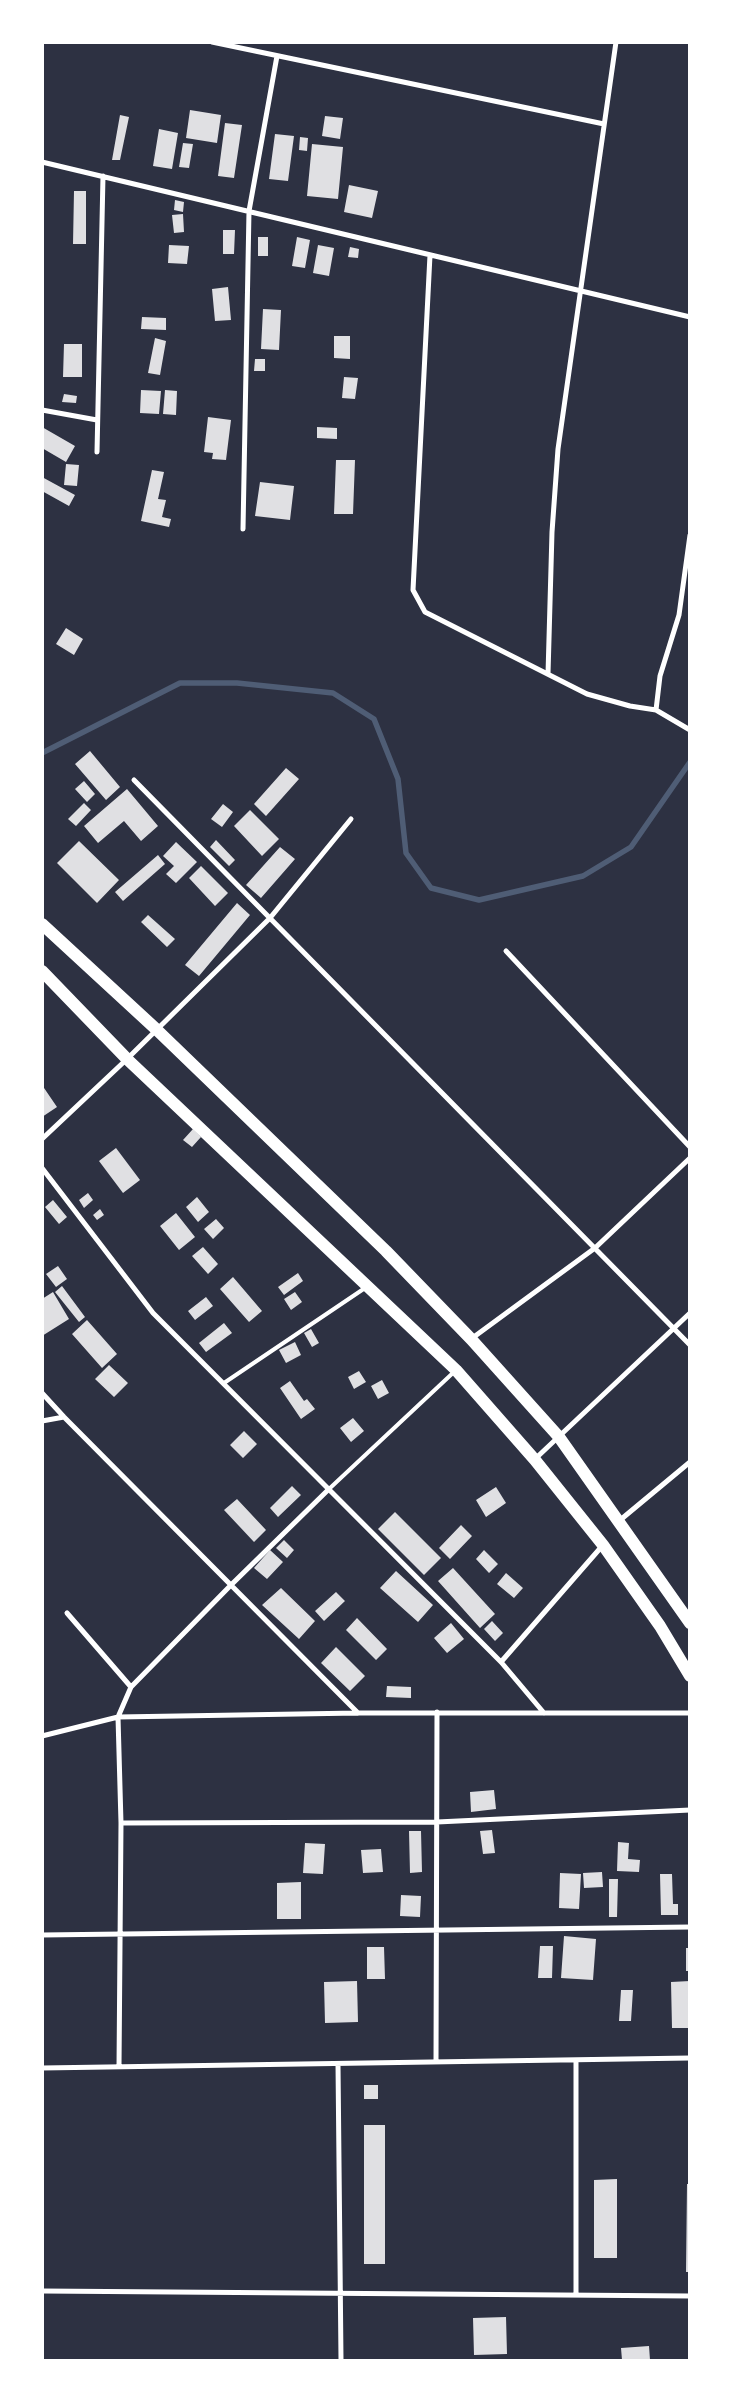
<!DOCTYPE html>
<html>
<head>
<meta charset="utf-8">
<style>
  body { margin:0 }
  #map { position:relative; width:732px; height:2403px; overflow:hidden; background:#2d3142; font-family:Figtree,sans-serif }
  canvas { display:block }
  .frame { position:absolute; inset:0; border:44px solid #fff; pointer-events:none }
</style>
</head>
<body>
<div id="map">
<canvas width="732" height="2403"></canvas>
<div class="frame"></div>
</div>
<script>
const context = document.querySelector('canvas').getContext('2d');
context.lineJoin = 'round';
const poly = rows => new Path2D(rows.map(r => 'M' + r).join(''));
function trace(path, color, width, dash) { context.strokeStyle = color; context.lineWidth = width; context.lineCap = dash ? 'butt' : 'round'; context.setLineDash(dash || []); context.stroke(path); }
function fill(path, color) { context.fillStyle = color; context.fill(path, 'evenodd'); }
trace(poly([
  [42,753,180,683,237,683,333,693,374,719,398,779,406,853,431,888,479,900,583,876,631,847,690,762]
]), '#4f5d75', 5.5);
fill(poly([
  [190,110,221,115,217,143,186,138],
  [120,115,129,117,120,160,112,160],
  [325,116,343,118,340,139,322,136],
  [225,123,242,125,234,178,218,176],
  [159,129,178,133,172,169,153,166],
  [275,134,294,136,288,181,269,179],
  [300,137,308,138,307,151,299,150],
  [183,143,193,144,189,168,179,167],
  [312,144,343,147,338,199,307,196],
  [349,185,378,191,372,218,344,212],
  [74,191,86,191,86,244,73,244],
  [175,200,184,202,183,212,174,210],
  [183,214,184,232,174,233,172,215],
  [223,230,235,230,234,254,223,254],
  [258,237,268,237,268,256,258,256],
  [297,237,310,240,305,268,292,266],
  [169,245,189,246,187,264,168,263],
  [318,245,334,248,329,276,313,273],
  [350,247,359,249,358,258,348,257],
  [228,287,231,320,215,321,212,289],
  [263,309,281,310,279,350,261,349],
  [142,317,166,318,166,330,141,329],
  [334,336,350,336,350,359,334,358],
  [155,338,166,341,160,375,148,373],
  [64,344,82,344,82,377,63,377],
  [255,359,265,359,265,371,254,371],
  [344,377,358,378,355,399,342,398],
  [141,390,161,391,159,414,140,413],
  [165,390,177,391,176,415,163,414],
  [64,394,77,396,76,403,62,402],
  [208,417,231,420,226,460,212,459,213,453,204,452],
  [42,427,75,446,66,462,42,448],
  [317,427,337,428,337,439,317,438],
  [336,460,355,460,353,514,334,514],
  [66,464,79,465,77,486,64,485],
  [152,470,164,472,158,499,166,500,162,517,171,519,169,527,141,521],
  [42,477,75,495,69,506,42,491],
  [260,482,294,486,290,520,255,516],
  [66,628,83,639,74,655,56,644],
  [90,751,120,787,106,800,75,764],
  [286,768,299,779,266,816,254,804],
  [84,781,95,794,87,802,75,789],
  [127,789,158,826,141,841,124,821,98,843,84,826],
  [84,803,91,810,76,826,68,819],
  [223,804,233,812,222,827,211,819],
  [250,810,279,839,262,856,234,826],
  [216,840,235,860,229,866,210,847],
  [79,841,119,880,97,903,57,863],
  [176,842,197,862,176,883,166,874,174,866,163,856],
  [280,847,295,859,261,898,246,885],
  [158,855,165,864,123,901,115,892],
  [201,866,228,893,215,906,189,878],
  [237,903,250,915,199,976,185,965],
  [148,915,175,939,167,947,141,922],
  [42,1085,57,1107,42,1117],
  [193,1129,201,1137,192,1147,183,1140],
  [116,1148,140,1180,123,1193,99,1161],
  [88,1193,93,1200,84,1208,79,1200],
  [197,1197,209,1212,198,1222,186,1207],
  [53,1200,67,1217,59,1224,45,1207],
  [100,1209,104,1215,97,1220,93,1215],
  [176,1213,195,1237,179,1250,160,1226],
  [216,1219,224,1228,213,1239,204,1229],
  [203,1247,218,1264,208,1274,192,1256],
  [58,1266,67,1279,56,1287,46,1274],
  [298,1273,303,1281,284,1295,278,1287],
  [233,1277,262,1311,249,1322,220,1289],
  [62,1286,85,1317,79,1322,55,1292],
  [53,1292,69,1319,42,1336,42,1299],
  [295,1292,302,1302,291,1310,284,1299],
  [206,1297,213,1306,195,1320,188,1311],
  [87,1320,117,1354,102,1368,72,1334],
  [224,1323,232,1333,206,1352,199,1343],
  [311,1329,319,1343,312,1347,304,1333],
  [295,1342,301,1355,286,1363,279,1350],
  [109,1365,128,1383,114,1397,95,1379],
  [359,1371,366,1382,354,1389,348,1377],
  [382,1380,389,1393,378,1399,371,1386],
  [290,1381,304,1401,307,1399,315,1409,301,1419,280,1388],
  [353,1418,364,1431,351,1442,340,1428],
  [244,1431,257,1444,243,1458,230,1445],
  [292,1486,301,1495,278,1517,270,1508],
  [496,1487,506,1503,486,1517,476,1500],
  [237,1499,266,1530,254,1542,224,1510],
  [395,1512,441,1558,424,1575,378,1529],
  [461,1525,472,1536,450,1559,439,1548],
  [284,1540,294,1550,287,1558,276,1548],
  [270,1550,283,1562,267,1579,254,1568],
  [484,1550,498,1564,489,1573,476,1559],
  [453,1568,495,1614,480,1628,438,1581],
  [396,1571,433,1605,418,1622,380,1588],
  [506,1573,523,1588,514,1598,497,1584],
  [281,1588,315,1621,299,1639,262,1605],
  [336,1592,345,1601,324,1621,315,1611],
  [357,1618,387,1649,376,1660,346,1630],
  [492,1621,503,1633,495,1641,484,1629],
  [451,1623,464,1639,447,1653,434,1638],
  [336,1647,365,1676,350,1691,321,1663],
  [387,1686,411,1687,411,1698,386,1697],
  [494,1790,496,1809,471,1812,470,1792],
  [492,1830,495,1853,483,1854,480,1831],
  [409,1831,421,1831,422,1872,410,1873],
  [618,1842,629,1843,628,1859,640,1860,639,1872,617,1871],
  [305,1843,325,1844,323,1874,303,1873],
  [381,1849,383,1872,363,1873,361,1850],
  [602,1872,603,1887,584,1888,583,1873],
  [560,1873,581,1874,579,1909,559,1908],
  [660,1874,672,1874,673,1904,678,1904,678,1915,661,1915],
  [609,1879,618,1879,617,1917,609,1917],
  [301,1882,301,1919,277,1919,277,1883],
  [401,1895,421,1896,420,1917,400,1916],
  [564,1936,596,1939,593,1980,561,1978],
  [540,1946,553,1946,552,1978,538,1978],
  [367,1947,384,1947,385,1979,367,1979],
  [686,1948,690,1948,690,1971,686,1971],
  [357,1981,358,2022,325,2023,324,1982],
  [690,1981,690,2028,672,2028,671,1982],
  [621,1990,633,1990,631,2021,619,2021],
  [364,2085,378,2085,378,2099,364,2099],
  [364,2125,385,2125,385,2264,364,2264],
  [617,2179,617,2258,594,2258,594,2180],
  [687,2184,690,2184,690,2272,686,2272],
  [506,2317,507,2354,474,2355,473,2318],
  [649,2346,650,2360,622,2360,621,2348]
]), '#e0e0e3');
trace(poly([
  [224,1383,365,1288],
  [329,1489,455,1371]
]), '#fff', 4);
trace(poly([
  [212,42,604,124],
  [42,162,690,317],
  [430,255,413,590,425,612,587,694,630,706,656,710],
  [42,410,97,420],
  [97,452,103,176],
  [243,529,249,211,277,56],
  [690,535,679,615,660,676,656,710,690,730],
  [548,674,552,532,558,449,616,42],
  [134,780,690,1345],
  [506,951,690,1147],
  [42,1139,127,1059,270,918,351,819],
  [42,1168,153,1313,501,1662,544,1713],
  [471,1339,595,1248,690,1158],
  [42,1393,64,1417,358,1713],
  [42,1421,64,1417],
  [535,1459,690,1313],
  [619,1521,690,1462],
  [67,1613,131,1687],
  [501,1662,603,1545],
  [42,1736,118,1717,358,1713,690,1713],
  [121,1823,437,1822,690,1810],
  [42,1935,690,1927],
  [436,2062,437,1712],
  [338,2064,341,2360],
  [119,2067,121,1823,118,1717,131,1687,231,1585,329,1489],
  [42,2068,690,2058],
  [42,2291,690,2296],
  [576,2295,576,2060]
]), '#fff', 5);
trace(poly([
  [42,924,157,1030,386,1251,471,1339,559,1437,690,1623],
  [42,971,127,1059,456,1370,535,1460,603,1545,660,1626,690,1676]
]), '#fff', 12);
</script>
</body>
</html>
